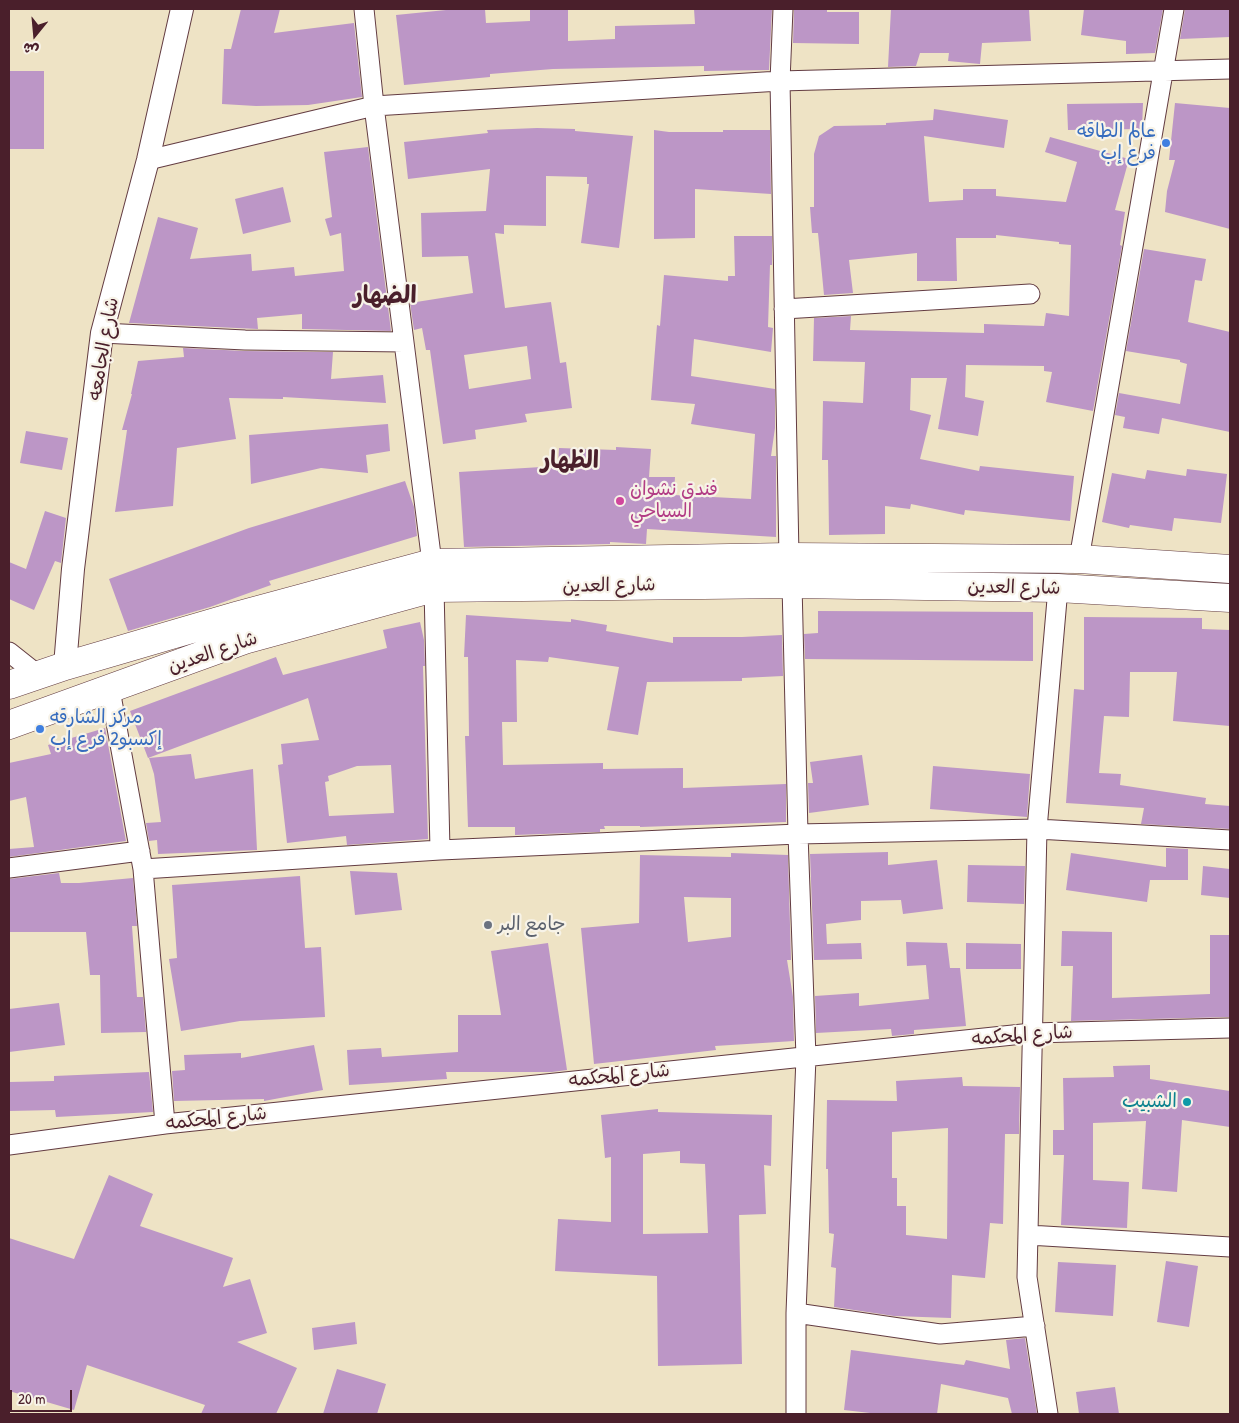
<!DOCTYPE html>
<html>
<head>
<meta charset="utf-8">
<style>
  body { margin:0 }
  #map { position:relative; width:1239px; height:1423px; overflow:hidden; background:#eee3c5; font-family:"Patrick Hand","Playpen Sans Arabic",sans-serif }
  canvas { display:block }
  .frame { position:absolute; inset:0; border:10px solid #4a1f2b; pointer-events:none }
  .north { position:absolute; left:10px; top:10px; width:50px; height:50px; -webkit-text-stroke:4px #f7f3e8; paint-order:stroke; rotate:197deg; font-size:14px; font-weight:700; line-height:20px; text-align:center; color:#4a1f2b }
  .north::after { content:''; display:block; margin:auto; width:18px; height:22px; background:#4a1f2b; clip-path:polygon(50% 0,100% 100%,50% 72%,0 100%) }
  .scale { position:absolute; left:10px; top:1390px; width:62px; height:22px; box-sizing:border-box; border:2px solid #4a1f2b; border-top:0; padding-left:6px; font-size:15px; line-height:18px; white-space:nowrap; color:#4a1f2b; -webkit-text-stroke:4px #f7f3e8; paint-order:stroke }
</style>
</head>
<body>
<div id="map">
<canvas width="1239" height="1423"></canvas>
<div class="frame"></div>
<div class="north">ش</div>
<div class="scale">20 m</div>
</div>
<script>
const context = document.querySelector('canvas').getContext('2d');
context.lineJoin = 'round';
function fill(path, color) { context.fillStyle = color; context.fill(path, 'evenodd'); }
const poly = rows => new Path2D(rows.map(r => 'M' + r).join(''));
function trace(path, color, width, dash) { context.strokeStyle = color; context.lineWidth = width; context.lineCap = dash ? 'butt' : 'round'; context.setLineDash(dash || []); context.stroke(path); }
function label(font, color, halo, rows, align = 'center') {
  context.font = font + ' "Patrick Hand","Playpen Sans Arabic",sans-serif'; context.lineWidth = 4.5; context.setLineDash([]); context.textBaseline = 'middle'; context.strokeStyle = halo; context.fillStyle = color; for (const [text, x, y, turn = 0] of rows) {
    context.save(); context.translate(x, y); context.rotate((+turn || 0) * Math.PI / 180); context.textAlign = isNaN(turn) ? turn : align; if (halo) context.strokeText(text, 0, 0); context.fillText(text, 0, 0); context.restore();
  }
}
fill(poly([
  [241,9,280,9,274,33,354,23,362,97,308,105,256,106,222,104,224,49,231,49],
  [456,9,485,9,486,23,530,21,530,9,568,9,568,41,615,39,615,26,695,24,694,9,772,9,769,70,704,71,704,66,553,69,490,74,490,77,404,85,396,15],
  [794,9,827,9,827,12,859,12,859,44,793,43],
  [891,9,1029,9,1031,41,982,43,980,64,948,61,949,53,920,53,916,66,888,67],
  [1084,9,1163,9,1155,53,1126,54,1126,41,1081,35],
  [1185,9,1230,9,1230,37,1180,39],
  [9,71,44,71,44,149,9,149],
  [1143,103,1142,129,1068,130,1067,104],
  [1175,103,1230,108,1230,229,1165,212,1167,191,1175,160,1169,160],
  [934,109,1008,120,1004,148,924,136,929,202,963,200,963,189,996,189,996,196,1066,202,1077,162,1045,152,1050,137,1129,159,1115,210,1125,212,1120,245,1122,246,1093,411,1046,402,1052,372,1044,371,1044,366,966,365,965,397,984,401,978,436,938,429,947,378,911,378,910,410,931,415,920,459,979,471,980,466,1074,476,1070,521,965,510,964,515,911,504,910,509,885,506,885,534,829,535,828,460,822,460,823,401,863,403,865,362,813,361,814,318,851,316,850,330,984,333,984,324,1044,326,1046,313,1069,316,1071,245,1059,244,1059,242,996,235,996,238,956,238,957,281,917,281,917,253,849,260,853,293,824,295,818,233,812,233,810,207,814,207,814,154,819,136,834,126,886,125,886,123,933,120],
  [537,128,575,129,575,131,633,136,619,248,581,243,589,184,587,184,587,177,546,176,546,226,504,225,504,234,495,233,505,308,551,302,560,363,566,362,572,408,525,414,527,422,475,430,476,439,443,444,430,350,426,350,422,328,414,330,410,303,473,293,468,256,422,257,421,213,486,211,490,169,408,179,404,142,488,133,487,130],
  [527,346,531,379,469,389,464,355],
  [654,130,669,132,723,132,723,130,770,130,771,194,695,189,695,238,654,239],
  [368,147,391,331,302,329,302,314,257,318,258,329,129,323,158,217,198,228,190,259,251,254,252,271,294,267,295,276,344,271,341,233,330,236,325,219,332,217,324,152],
  [283,187,291,222,243,234,235,199],
  [734,236,772,236,772,265,770,265,768,327,773,328,771,352,694,339,691,376,775,389,775,428,771,456,776,456,776,537,647,529,646,544,610,542,610,544,464,547,459,472,558,466,559,448,616,450,616,447,651,449,649,477,675,477,674,495,751,499,755,434,691,424,695,404,651,400,657,325,660,326,664,275,728,281,728,276,735,276],
  [1144,249,1206,259,1202,281,1195,280,1188,322,1230,332,1230,432,1162,418,1159,434,1123,428,1125,417,1115,415,1119,393,1180,404,1187,364,1180,362,1180,360,1126,351],
  [183,348,245,351,333,352,331,379,383,375,386,403,283,397,283,399,229,398,236,439,177,448,173,506,115,512,127,430,122,430,132,394,131,394,138,361,184,357],
  [388,424,390,451,366,455,368,473,321,468,251,484,249,435],
  [26,431,68,438,62,470,20,463],
  [1187,469,1227,474,1221,523,1174,518,1172,531,1130,525,1129,528,1102,522,1112,473,1145,479,1147,470,1186,476],
  [405,481,414,507,417,536,269,581,271,585,210,607,128,631,109,579,249,528],
  [45,511,66,518,61,563,55,561,34,610,9,599,9,562,26,569],
  [818,611,1033,612,1033,661,805,659,804,634,818,633],
  [466,615,571,622,571,619,607,625,606,631,673,643,673,637,742,637,782,635,783,676,742,678,742,681,647,682,638,735,607,730,619,667,549,657,548,662,516,660,517,722,502,722,503,765,603,763,603,769,683,768,683,788,786,784,786,822,640,827,640,826,604,826,605,829,600,829,600,832,515,835,515,827,468,827,465,736,469,736,468,657,464,657],
  [1084,617,1202,618,1202,629,1230,630,1230,726,1173,721,1177,672,1130,672,1129,717,1104,716,1099,773,1121,774,1120,785,1206,798,1205,804,1230,806,1230,829,1141,824,1144,808,1066,803,1074,689,1084,690],
  [420,622,424,640,425,666,423,666,428,839,347,845,346,836,287,843,278,765,283,764,281,744,319,740,308,698,148,758,130,711,276,657,283,675,387,648,383,630],
  [391,765,394,813,329,816,325,782,329,781,328,776,357,766],
  [105,728,126,841,9,857,9,849,34,847,26,797,9,801,9,763,51,754,48,745],
  [191,754,195,779,253,769,257,850,158,854,157,840,149,841,146,823,161,822,154,774,149,758],
  [862,755,869,805,809,813,808,783,813,783,810,762],
  [933,766,1030,774,1027,817,930,809],
  [1166,848,1188,849,1188,880,1150,880,1147,902,1066,890,1071,853,1166,867],
  [888,852,888,865,937,860,943,909,903,914,901,900,861,901,861,920,826,924,827,944,861,943,862,959,814,960,810,854],
  [731,853,788,855,791,960,787,960,793,997,794,1041,715,1046,716,1050,594,1064,581,928,639,923,640,855,731,857],
  [684,897,731,898,731,937,688,942],
  [968,865,1025,866,1024,904,967,902],
  [1203,866,1230,869,1230,898,1201,895],
  [350,871,397,873,402,910,355,915],
  [59,873,61,883,79,883,133,878,137,926,132,926,137,997,143,997,146,1032,101,1033,100,975,90,975,86,932,9,932,9,879],
  [300,876,305,948,321,947,325,1017,240,1021,181,1031,169,959,177,958,172,885],
  [1062,931,1112,932,1112,998,1210,994,1210,935,1230,935,1230,1017,1071,1021,1073,966,1061,966],
  [906,942,947,943,950,968,960,968,966,1026,914,1030,914,1034,892,1036,891,1029,816,1033,815,996,859,993,859,1006,929,999,926,965,907,966],
  [548,943,567,1070,552,1072,446,1072,447,1079,349,1085,347,1050,381,1048,382,1057,458,1052,458,1015,501,1015,491,951],
  [966,943,1021,944,1021,969,966,969],
  [59,1003,65,1045,9,1052,9,1009],
  [314,1045,323,1090,264,1101,264,1099,174,1101,172,1071,185,1070,184,1055,241,1053,241,1058],
  [1150,1065,1150,1079,1230,1091,1230,1127,1182,1120,1177,1192,1142,1189,1146,1121,1093,1123,1093,1180,1129,1182,1127,1228,1061,1225,1064,1155,1053,1155,1053,1130,1064,1130,1063,1078,1114,1077,1113,1066],
  [149,1072,153,1112,56,1117,55,1110,9,1111,9,1082,54,1081,54,1076],
  [962,1077,963,1086,1020,1087,1019,1134,1005,1134,1003,1224,990,1223,985,1278,952,1275,951,1318,894,1316,834,1307,836,1268,831,1267,834,1234,829,1233,828,1169,826,1169,827,1100,897,1101,896,1081],
  [948,1128,947,1239,906,1235,906,1206,897,1206,897,1178,892,1178,892,1132],
  [658,1109,658,1112,772,1115,771,1166,764,1165,766,1214,739,1215,742,1364,658,1366,657,1276,555,1271,558,1219,611,1222,611,1157,605,1158,601,1115],
  [680,1151,680,1163,705,1164,708,1233,643,1234,643,1154],
  [109,1175,153,1194,140,1226,233,1258,223,1287,250,1279,267,1333,237,1342,297,1368,276,1414,201,1414,205,1405,87,1365,74,1410,9,1391,9,1238,74,1259],
  [1166,1261,1198,1266,1189,1327,1157,1322],
  [1058,1262,1116,1265,1113,1316,1055,1312],
  [355,1322,357,1344,314,1350,312,1328],
  [1025,1338,1037,1414,1012,1414,1008,1398,941,1384,937,1414,879,1414,844,1410,851,1350,964,1365,966,1360,1010,1369,1006,1340],
  [337,1369,386,1384,377,1414,323,1414],
  [1115,1387,1119,1414,1079,1414,1076,1392]
]), '#bc96c6');
const minor = poly([
  [364,9,374,106,432,563],
  [783,9,780,81,789,557],
  [148,160,374,106,780,81,1230,69],
  [784,309,1030,294],
  [102,333,245,340,404,342],
  [1079,559,1174,9],
  [792,584,798,834,806,1057,796,1313,796,1414],
  [434,588,440,850],
  [9,652,38,675],
  [110,690,143,869,165,1124],
  [9,868,140,851],
  [143,869,440,850,798,834,1037,829,1230,840],
  [9,1145,165,1124,1032,1033,1230,1028],
  [1028,1235,1230,1247],
  [796,1313,940,1334,1035,1326],
  [1048,1414,1027,1277,1037,829,1058,588]
]);
const tertiary = poly([
  [65,666,73,569,102,333,148,160,182,9]
]);
const primary = poly([
  [9,685,65,666,236,616,432,563,789,557,1079,559,1230,569],
  [9,725,244,640,434,588,792,584,1058,588,1230,598]
]);
trace(minor, '#633c42', 21);
trace(tertiary, '#633c42', 24);
trace(primary, '#633c42', 29);
trace(minor, '#fff', 19);
trace(tertiary, '#fff', 22);
trace(primary, '#fff', 28);
for (const [x, y, r, color] of [
  [1166,143,5,"#3f7fe0"],
  [620,501,5,"#d1479c"],
  [40,729,5,"#3f7fe0"],
  [488,925,5,"#6b7280"],
  [1187,1102,5,"#0f9aa8"]
]) { const dot = new Path2D(); dot.arc(x, y, r, 0, 2 * Math.PI); context.fillStyle = color; context.fill(dot); trace(dot, '#f7f3e8', 2); }
label('19px', '#366cbe', '#f7f3e8', [
  ["عالم الطاقه",1156,132],
  ["فرع إب",1156,154],
  ["مركز الشارقه",50,718,"left"],
  ["إكسبو2 فرع إب",50,740,"left"]
], 'right');
label('19px', '#4a1f2b', '#f7f3e8', [
  ["شارع الجامعه",104,349,-80],
  ["شارع العدين",609,586,-1],
  ["شارع العدين",1014,588,1],
  ["شارع العدين",213,653,-19],
  ["شارع المحكمه",1022,1036,-4],
  ["شارع المحكمه",619,1076,-6],
  ["شارع المحكمه",216,1119,-6]
]);
label('19px', '#b23c85', '#f7f3e8', [
  ["فندق نشوان",630,490],
  ["السياحي",630,512]
], 'left');
label('19px', '#5b616d', '#f7f3e8', [
  ["جامع البر",498,925]
], 'left');
label('19px', '#0d838f', '#f7f3e8', [
  ["الشبيب",1177,1102]
], 'right');
label('bold 24px', '#4a1f2b', '#f7f3e8', [
  ["الضهار",385,297],
  ["الظهار",570,462]
]);
</script>
</body>
</html>
